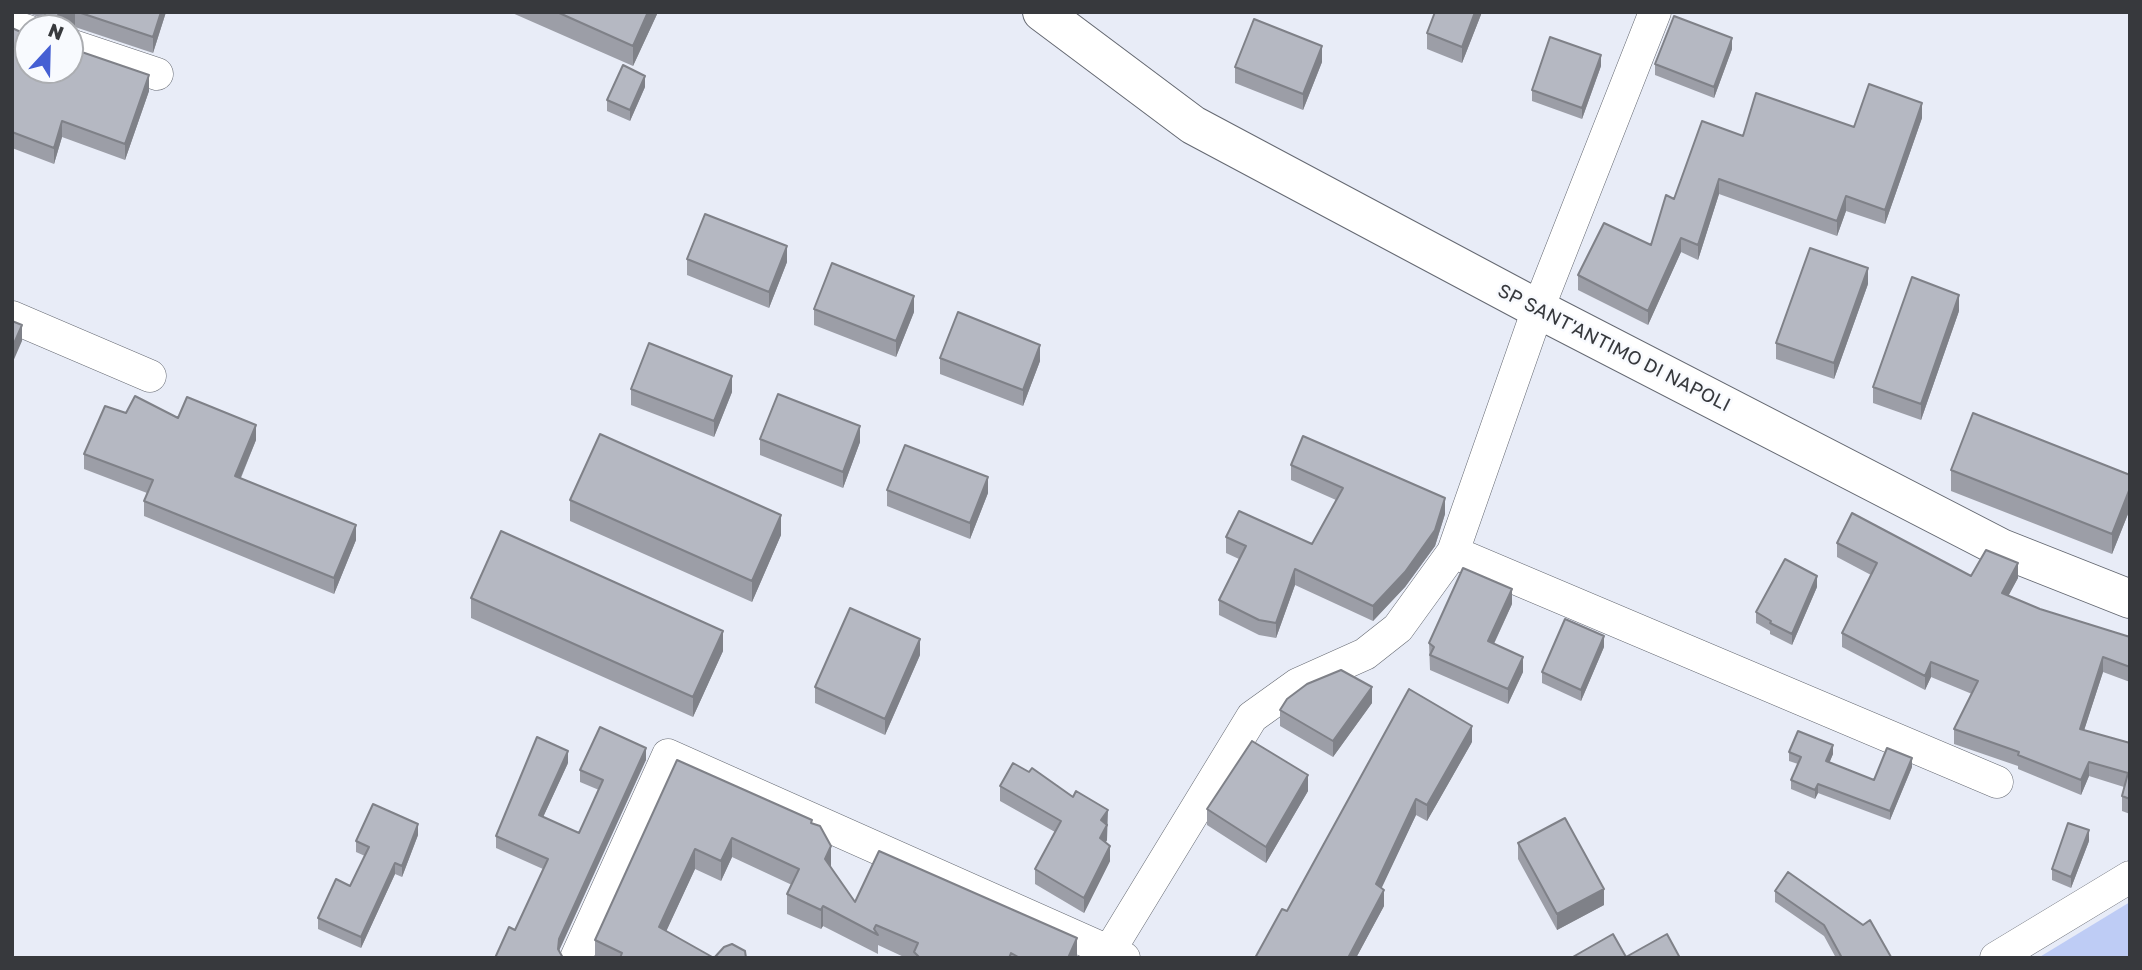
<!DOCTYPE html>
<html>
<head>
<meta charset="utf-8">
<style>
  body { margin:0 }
  #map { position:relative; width:2142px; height:970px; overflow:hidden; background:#e8ecf7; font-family:"Golos Text",sans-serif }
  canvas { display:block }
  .frame { position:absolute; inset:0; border:14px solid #37393d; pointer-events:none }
  .north { position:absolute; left:14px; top:14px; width:70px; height:70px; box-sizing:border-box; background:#f8fafe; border:2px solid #abadb1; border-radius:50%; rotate:22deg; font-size:19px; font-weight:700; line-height:28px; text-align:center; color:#37393d }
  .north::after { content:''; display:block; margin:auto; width:24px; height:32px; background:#455fd3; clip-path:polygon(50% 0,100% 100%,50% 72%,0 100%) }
</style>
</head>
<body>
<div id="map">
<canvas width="2142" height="970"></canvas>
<div class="frame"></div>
<div class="north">N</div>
</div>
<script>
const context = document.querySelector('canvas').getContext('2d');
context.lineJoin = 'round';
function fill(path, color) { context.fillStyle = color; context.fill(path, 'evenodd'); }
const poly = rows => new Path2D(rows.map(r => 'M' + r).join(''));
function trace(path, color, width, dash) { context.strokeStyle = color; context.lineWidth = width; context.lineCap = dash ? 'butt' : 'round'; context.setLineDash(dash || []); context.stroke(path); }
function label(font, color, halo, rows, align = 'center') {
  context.font = font + ' "Golos Text",sans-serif'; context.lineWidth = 5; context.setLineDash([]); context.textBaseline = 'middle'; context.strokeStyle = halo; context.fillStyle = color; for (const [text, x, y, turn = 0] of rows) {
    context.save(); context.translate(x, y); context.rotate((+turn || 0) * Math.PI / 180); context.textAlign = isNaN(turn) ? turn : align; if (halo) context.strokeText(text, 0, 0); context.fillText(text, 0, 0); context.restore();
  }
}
fill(poly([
  [2130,902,2130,958,2038,958]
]), '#beccf5');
const street = poly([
  [12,26,28,31],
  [70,45,157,74],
  [12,317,150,376],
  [1453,552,1997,782],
  [576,958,668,755,1124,958],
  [1105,958,1252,717,1298,684,1365,654,1398,628,1453,552,1538,309,1655,12],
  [1996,958,2130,877]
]);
const secondary = poly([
  [1042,12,1193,125,1538,309,2001,548,2130,599]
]);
trace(street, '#656972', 33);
trace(secondary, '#656972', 40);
trace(street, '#fff', 32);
trace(secondary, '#fff', 38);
fill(poly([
  [26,12,166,12,153,53,75,27,43,22,41,18],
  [510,12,658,12,633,66],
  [1435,12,1482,12,1462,63,1427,49,1427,33],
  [12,28,149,91,125,160,62,137,54,164,12,148],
  [1732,49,1714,98,1655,75,1655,64],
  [1322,62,1303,110,1235,83,1235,67],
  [1601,66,1582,119,1532,101,1532,90],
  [645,87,630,121,607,111,607,100],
  [1922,118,1885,224,1846,211,1837,236,1719,194,1698,260,1681,252,1648,325,1578,290,1578,275,1651,245,1674,199,1743,136,1854,127],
  [687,259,787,262,769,308,687,275],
  [1868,284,1834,379,1776,359,1776,343],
  [814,309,914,312,896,357,814,325],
  [1959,311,1921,420,1873,403,1873,387],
  [940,358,1040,361,1023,406,940,374],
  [631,389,732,392,714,437,631,405],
  [178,418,256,440,241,478,356,540,334,594,144,516,144,501,147,493,84,469,84,454],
  [760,439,860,442,843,488,760,455],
  [1291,465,1445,514,1435,546,1405,587,1373,621,1295,585,1276,638,1259,635,1219,615,1219,600,1239,559,1226,553,1226,537,1312,544,1336,500,1291,480],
  [1951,470,2130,475,2130,509,2112,554,1951,491],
  [887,490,988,493,970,539,887,506],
  [570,500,781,535,752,602,570,521],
  [1837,543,1971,576,2018,578,2008,595,2040,609,2130,637,2130,682,2103,672,2084,730,2130,743,2130,814,2122,811,2122,796,2124,787,2089,776,2081,795,2018,769,2018,766,1954,744,1954,729,1972,694,1931,677,1925,690,1842,647,1842,633,1871,575,1837,557],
  [1817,587,1792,645,1770,634,1770,631,1756,623,1756,612],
  [471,598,723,651,693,717,471,618],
  [1512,604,1494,644,1523,672,1508,704,1430,670,1429,643],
  [1604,647,1581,701,1542,683,1542,672],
  [920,655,885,735,815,703,815,687],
  [1372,703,1333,757,1280,726,1280,710],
  [1472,742,1427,821,1416,815,1381,888,1384,906,1356,958,1287,911],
  [1789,752,1833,754,1829,763,1874,780,1912,767,1890,820,1818,793,1815,799,1791,789,1791,780,1798,764,1789,761],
  [646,760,515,930,543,869,496,848,496,836,568,763,543,817,579,833,599,790,580,782,580,770],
  [677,760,812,823,831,867,855,902,1077,958,906,958,878,945,878,954,823,926,821,929,787,914,787,894,792,885,732,857,721,881,695,869,666,931,714,958,746,958,595,958,595,940],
  [1000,786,1108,824,1107,826,1107,840,1105,843,1110,861,1084,913,1035,884,1035,869,1055,832,1000,801],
  [1308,791,1266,863,1207,825,1207,809],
  [418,835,402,877,395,874,361,948,318,929,318,918,350,886,365,856,356,852,356,841],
  [2089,841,2071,888,2052,880,2052,869],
  [1518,843,1604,905,1557,930,1518,859],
  [1775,891,1891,958,1836,958,1824,936,1775,902]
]), '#9c9ea7');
fill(poly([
  [71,12,75,12,75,27,70,28,52,28,52,24,58,15],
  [161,12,166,12,153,53,153,37],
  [648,12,658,12,633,66,633,46],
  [1475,12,1482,12,1462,63,1462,47],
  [1732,38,1732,49,1714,98,1714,87],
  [1322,46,1322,62,1303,110,1303,94],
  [1601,55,1601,66,1582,119,1582,108],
  [149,75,149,91,125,160,125,144],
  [645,76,645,87,630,121,630,110],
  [1922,103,1922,118,1885,224,1885,210],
  [62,121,62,137,54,164,54,148],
  [1719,179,1719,194,1698,260,1698,245],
  [1846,196,1846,211,1837,236,1837,221],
  [1681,238,1681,252,1648,325,1648,311],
  [787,246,787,262,769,308,769,292],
  [1868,268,1868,284,1834,379,1834,363],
  [1959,295,1959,311,1921,420,1921,404],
  [914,296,914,312,896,357,896,341],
  [22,325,22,341,12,364,12,348],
  [1040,345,1040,361,1023,406,1023,390],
  [732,376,732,392,714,437,714,421],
  [256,425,256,440,235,491,235,476],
  [860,426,860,442,843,488,843,472],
  [988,477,988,493,970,539,970,523],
  [2130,488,2130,509,2112,554,2112,534],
  [1445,498,1445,514,1435,546,1405,587,1373,621,1373,606],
  [781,515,781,535,752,602,752,581],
  [356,525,356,540,334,594,334,578],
  [2018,563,2018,578,2002,608,2002,593],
  [1295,569,1295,585,1276,638,1276,623],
  [1817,576,1817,587,1792,645,1792,634],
  [1512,589,1512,604,1488,656,1488,641],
  [723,631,723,651,693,717,693,697],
  [1604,636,1604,647,1581,701,1581,690],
  [920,639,920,655,885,735,885,719],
  [1523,657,1523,672,1508,704,1508,689],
  [2103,657,2103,672,2080,743,2080,729],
  [1931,662,1931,677,1925,690,1925,676],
  [1372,687,1372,703,1333,757,1333,741],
  [1472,726,1472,742,1427,821,1427,805],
  [1833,745,1833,754,1826,771,1826,761],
  [646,748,646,760,559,951,558,949,559,939],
  [568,751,568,763,539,826,539,815],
  [1912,758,1912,767,1890,820,1890,811],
  [2089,762,2089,776,2081,795,2081,780],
  [1308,775,1308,791,1266,863,1266,847],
  [1818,784,1818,793,1815,799,1815,790],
  [1416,799,1416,815,1376,900,1376,884],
  [1108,810,1107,840,1100,853,1101,820],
  [418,824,418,835,402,877,402,866],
  [2089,830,2089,841,2071,888,2071,877],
  [732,838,732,857,721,881,721,861],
  [831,846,831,866,825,879,825,859],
  [1110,846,1110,861,1084,913,1084,898],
  [695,849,695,869,659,947,659,927],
  [395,863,395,874,361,948,361,937],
  [1604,889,1604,905,1557,930,1557,914],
  [1384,890,1384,906,1356,958,1348,958],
  [823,906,823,926,821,929,821,910],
  [1077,938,1077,957,1068,958]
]), '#7f8188');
const building = poly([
  [46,12,71,12,58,15,52,24,53,28,41,28,46,12],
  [78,12,161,12,153,37,78,12],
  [557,12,648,12,633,46,557,12],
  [1435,12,1475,12,1462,47,1427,33,1435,12],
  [1674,16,1732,38,1714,87,1655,64,1674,16],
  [1254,19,1322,46,1303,94,1235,67,1254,19],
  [12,28,23,33,28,31,28,70,70,70,70,48,149,75,125,144,62,121,54,148,12,132,12,28],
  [1550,37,1601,55,1582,108,1532,90,1550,37],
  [623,65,645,76,630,110,607,100,623,65],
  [1869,84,1922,103,1885,210,1846,196,1837,221,1719,179,1698,245,1681,238,1648,311,1578,275,1604,223,1651,245,1666,195,1674,199,1702,121,1743,136,1756,93,1854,127,1869,84],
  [705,214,787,246,769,292,687,259,705,214],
  [1810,248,1868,268,1834,363,1776,343,1810,248],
  [832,263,914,296,896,341,814,309,832,263],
  [1912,277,1959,295,1921,404,1873,387,1912,277],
  [958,312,1040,345,1023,390,940,358,958,312],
  [12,321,22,325,12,348,12,321],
  [649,343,732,376,714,421,631,389,649,343],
  [778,394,860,426,843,472,760,439,778,394],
  [135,396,178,418,187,397,256,425,235,476,356,525,334,578,144,501,153,480,84,454,105,406,126,413,135,396],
  [1973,413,2130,475,2130,488,2112,534,1951,470,1973,413],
  [600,434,781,515,752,581,570,500,600,434],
  [1303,436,1445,498,1435,530,1405,572,1373,606,1295,569,1276,623,1259,620,1219,600,1246,546,1226,537,1239,511,1312,544,1343,488,1291,465,1303,436],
  [905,445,988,477,970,523,887,490,905,445],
  [1852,513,1971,576,1986,550,2018,563,2002,593,2040,609,2130,637,2130,667,2103,657,2080,729,2130,743,2130,799,2122,796,2128,773,2089,762,2081,780,2018,755,2019,752,1954,729,1978,681,1931,662,1925,676,1842,633,1877,563,1837,543,1852,513],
  [501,531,723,631,693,697,471,598,501,531],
  [1785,559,1817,576,1792,634,1770,623,1771,621,1756,612,1785,559],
  [1463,568,1512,589,1488,641,1523,657,1508,689,1430,655,1434,647,1429,643,1463,568],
  [850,608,920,639,885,719,815,687,850,608],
  [1565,619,1604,636,1581,690,1542,672,1565,619],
  [1341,670,1372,687,1333,741,1280,710,1287,699,1307,684,1341,670],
  [1409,689,1472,726,1427,805,1416,799,1376,884,1384,890,1348,958,1255,958,1282,909,1287,911,1409,689],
  [600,727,646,748,559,939,558,949,563,958,495,958,509,927,515,930,548,859,496,836,537,737,568,751,539,815,579,833,603,780,580,770,600,727],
  [1798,731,1833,745,1826,761,1874,780,1887,748,1912,758,1890,811,1818,784,1815,790,1791,780,1801,757,1789,752,1798,731],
  [1252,741,1308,775,1266,847,1207,809,1252,741],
  [677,760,812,820,811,823,820,826,831,846,825,859,855,902,879,851,1077,938,1068,958,1020,958,1011,953,1009,958,920,958,914,952,918,943,876,925,874,929,878,935,823,906,821,910,787,894,799,869,732,838,721,861,695,849,659,927,714,958,724,947,732,944,745,951,746,958,620,958,622,953,595,940,677,760],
  [1013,763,1029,772,1032,768,1073,797,1076,791,1108,810,1101,820,1107,825,1100,838,1110,846,1084,898,1035,869,1061,821,1000,786,1013,763],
  [373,804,418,824,402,866,395,863,361,937,318,918,336,879,350,886,369,847,356,841,373,804],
  [1565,818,1604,889,1557,914,1518,843,1565,818],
  [2068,823,2089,830,2071,877,2052,869,2068,823],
  [1788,872,1863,925,1870,920,1891,957,1842,958,1824,925,1775,891,1788,872],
  [1613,934,1626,957,1667,934,1680,958,1571,958,1613,934]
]);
fill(building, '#b5b8c2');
trace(building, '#7f8188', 2);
label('19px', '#37393d', '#f8fafe', [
  ["SP SANT'ANTIMO DI NAPOLI",1614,348,27]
]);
</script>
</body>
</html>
